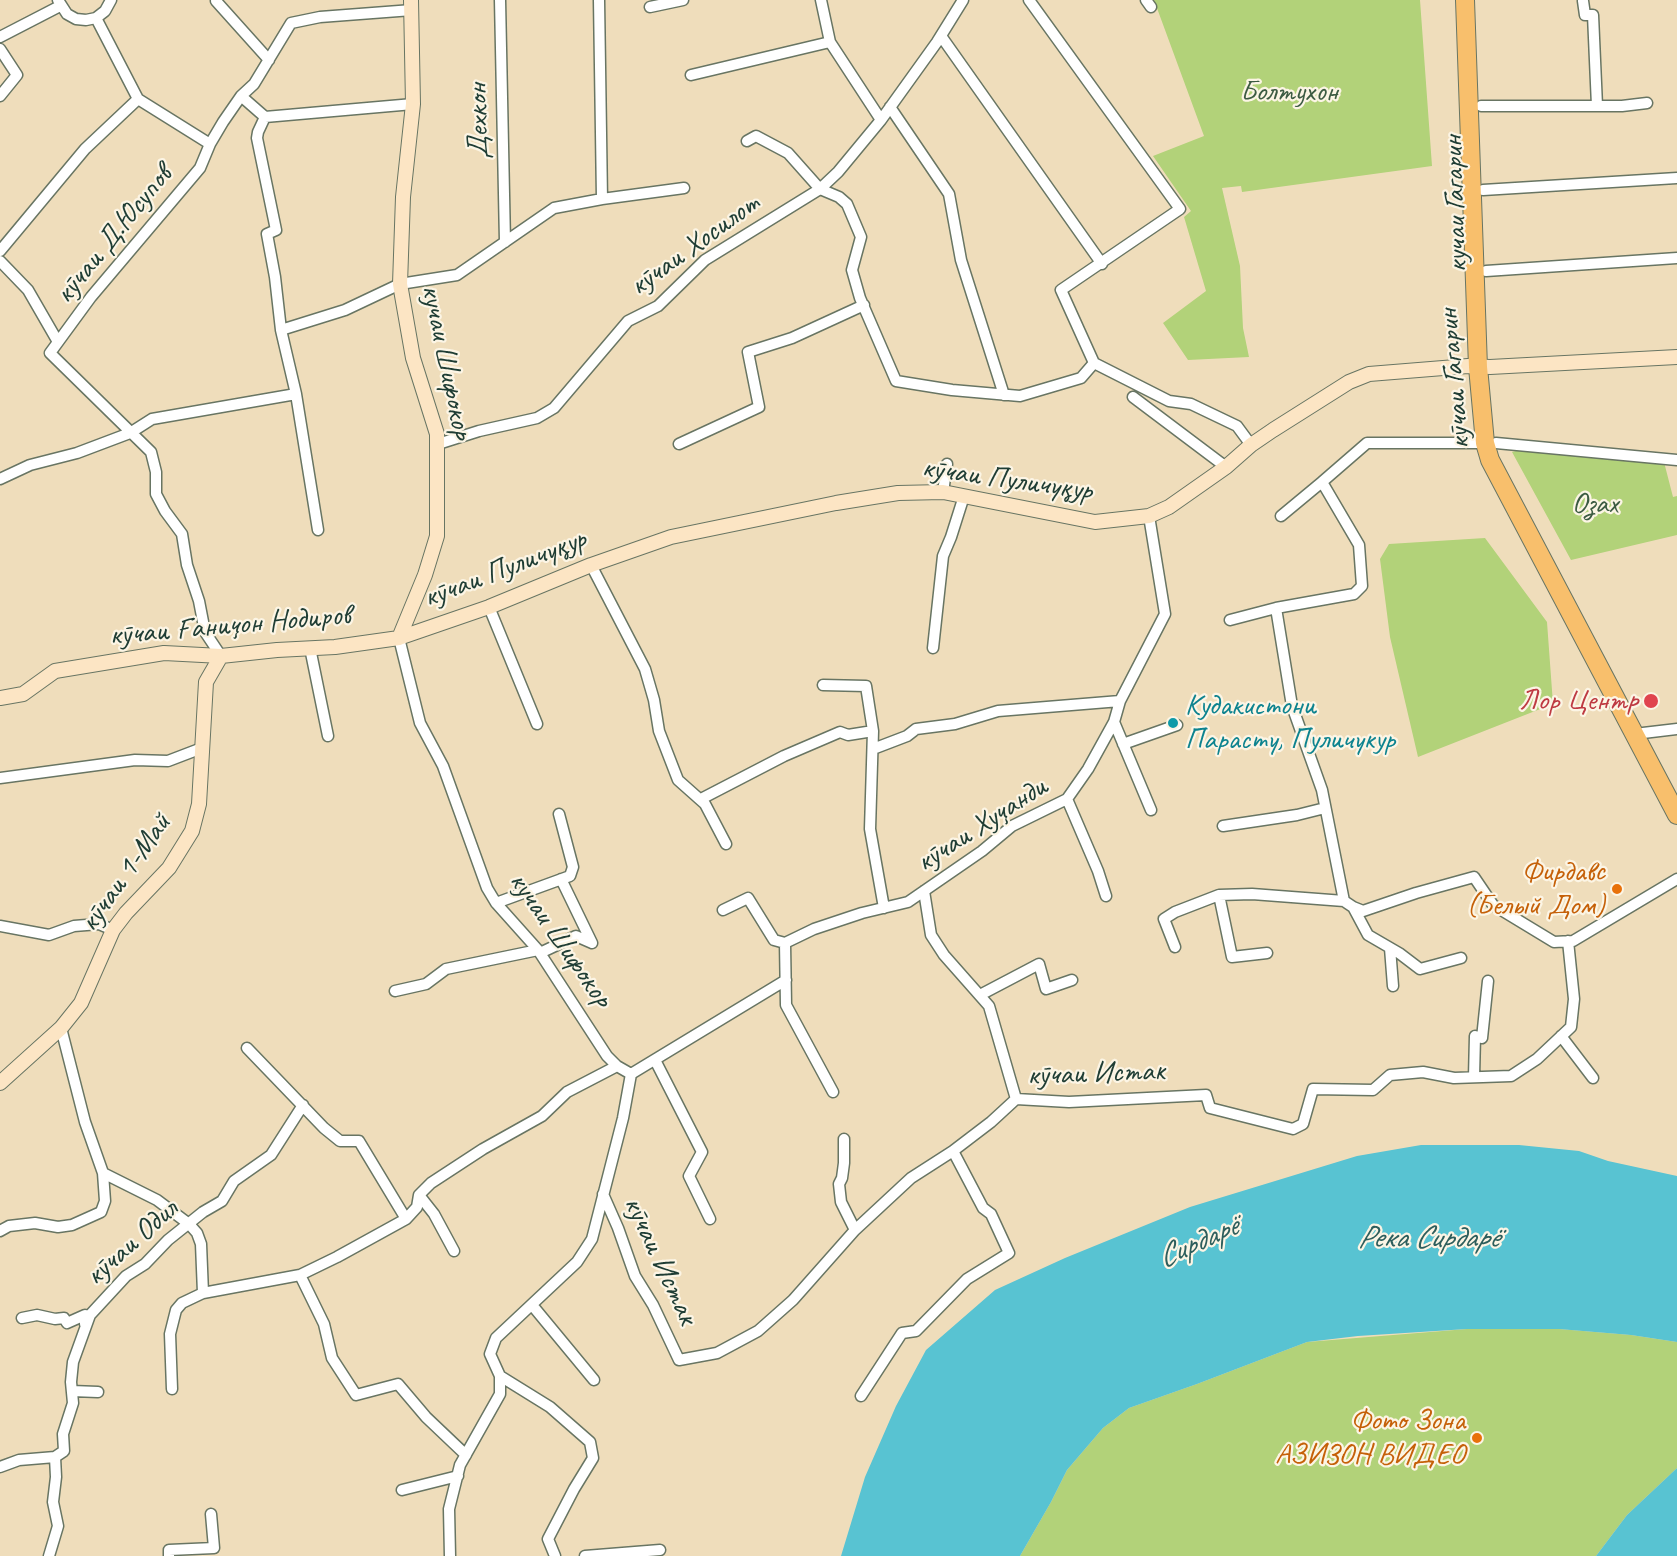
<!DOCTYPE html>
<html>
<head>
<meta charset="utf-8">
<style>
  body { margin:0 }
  canvas { display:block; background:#efddbb }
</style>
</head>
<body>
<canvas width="1677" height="1556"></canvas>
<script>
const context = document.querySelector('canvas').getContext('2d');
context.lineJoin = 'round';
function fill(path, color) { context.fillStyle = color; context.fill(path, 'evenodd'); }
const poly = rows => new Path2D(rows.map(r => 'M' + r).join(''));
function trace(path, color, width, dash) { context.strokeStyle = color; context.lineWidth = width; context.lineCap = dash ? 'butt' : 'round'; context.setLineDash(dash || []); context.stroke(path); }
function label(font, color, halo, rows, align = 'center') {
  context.font = font + ' Caveat,sans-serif'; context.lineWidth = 4.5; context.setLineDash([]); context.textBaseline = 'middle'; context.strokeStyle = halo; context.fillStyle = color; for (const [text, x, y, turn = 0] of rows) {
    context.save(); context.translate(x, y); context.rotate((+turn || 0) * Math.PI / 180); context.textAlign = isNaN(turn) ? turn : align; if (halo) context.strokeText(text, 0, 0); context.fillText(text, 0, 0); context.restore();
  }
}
fill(poly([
  [1154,0,1420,0,1432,166,1242,192,1241,186,1222,188,1240,266,1243,328,1249,357,1188,360,1163,323,1206,291,1184,217,1191,211,1153,156,1204,136],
  [1527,448,1664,462,1673,497,1677,496,1677,535,1571,560,1512,452],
  [1485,538,1547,622,1553,704,1418,757,1390,637,1380,559,1389,544],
  [1467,1329,1559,1329,1631,1335,1677,1342,1677,1468,1627,1515,1596,1556,1020,1556,1051,1502,1067,1470,1103,1428,1129,1408,1197,1384,1307,1342]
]), '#b2d279');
fill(poly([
  [1421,1145,1519,1145,1579,1151,1608,1161,1677,1176,1677,1342,1631,1335,1559,1329,1467,1329,1358,1336,1307,1342,1197,1384,1129,1408,1103,1428,1067,1470,1051,1502,1020,1556,841,1556,865,1477,896,1406,926,1350,995,1290,1065,1258,1190,1207,1357,1156],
  [1677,1468,1677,1556,1596,1556,1627,1515]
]), '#58c3d2');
const street = poly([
  [58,0,67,14,76,19,86,20,96,18,105,11,111,0],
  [217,0,216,1,269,60],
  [500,0,505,242],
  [599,0,602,199],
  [821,0,830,42,881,120],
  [1029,0,1180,209,1061,290,1094,363,1169,401,1191,404,1237,426,1251,445],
  [1146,0,1151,7],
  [1583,1,1585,15,1593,15,1597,106],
  [650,7,683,0],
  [96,18,138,99,210,144],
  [941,36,1102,264],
  [0,37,60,6],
  [0,49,17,75,0,96],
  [691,75,830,42],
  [241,96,265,117],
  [1481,106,1622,106,1647,103],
  [890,107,949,194,961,260,1004,395],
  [747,141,756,136,788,153,820,189,839,197,847,204,861,237,852,270,860,298,896,381,952,390,1020,396,1081,378,1094,363],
  [1483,190,1677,178],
  [0,251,85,149,138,99],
  [0,261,28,290,58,342],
  [1486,271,1677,258],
  [281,330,345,310,400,284,457,275,554,208,602,199,684,188],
  [1133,397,1226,467],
  [1496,443,1677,460],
  [438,444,479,431,537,418,554,408,628,321,658,306,705,260,820,189,838,172,881,120,937,42,963,0],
  [679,444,759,407,748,352,792,338,864,305],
  [0,479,30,465,77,453,130,433,152,419,296,394],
  [943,492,947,464],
  [1281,516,1322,482],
  [318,530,296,394,281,330,275,277,267,234,276,230,257,138,258,132,265,117,413,104],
  [591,565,645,669,654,700,659,731,678,780,705,804,726,844],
  [489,607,537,724],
  [1276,608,1292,706,1322,790,1344,901],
  [1230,620,1276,608,1354,594,1362,586,1359,545,1322,482,1367,443,1485,443],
  [399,638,420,723,443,766,487,888,496,903,538,950,607,1056,617,1066,631,1074,623,1118,592,1239,577,1262,496,1338,490,1354,500,1376,500,1394,460,1465,449,1509,450,1556],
  [310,648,328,736],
  [933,648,943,556,951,537,964,496],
  [221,656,205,632,199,601,187,565,182,534,165,511,156,494,156,472,151,452,50,353,91,297,200,168,210,144,223,122,241,96,254,84,291,23,320,17,412,10],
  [823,685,866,686,873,731,870,829,884,908],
  [1114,722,1151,810],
  [1643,733,1677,729],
  [1123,744,1177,725],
  [873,749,907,736,916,729,955,724,998,711,1120,701],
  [0,778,135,760,168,761,202,748],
  [701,799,784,756,840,732,848,735,873,731],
  [1067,799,1098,871,1106,896],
  [1223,826,1297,815,1325,808],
  [561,879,592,943],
  [924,891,931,935,944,955,989,1006,1016,1099],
  [1219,895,1232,957,1267,953],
  [496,903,570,876,573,867,559,814],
  [1353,907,1368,935,1399,953,1420,969,1461,958],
  [723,910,748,898,774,940,785,943],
  [0,926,49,935,74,926,99,924,113,930],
  [1175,947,1164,919,1175,912,1219,895,1252,894,1344,901,1353,907,1363,911,1416,893,1474,877,1493,905,1554,942,1573,941,1677,879],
  [1390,948,1393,986],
  [540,953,576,936,592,943],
  [395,991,426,984,446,969,538,950],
  [980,995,1039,964,1046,989,1072,980],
  [61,1028,85,1122,103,1173,157,1200,189,1224,197,1233,201,1244,203,1293,300,1275,337,1257,406,1219,417,1207,419,1195,431,1183,483,1149,542,1116,567,1092,617,1066],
  [1561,1036,1593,1078],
  [247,1048,324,1128,340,1141,359,1141,406,1219],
  [655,1060,702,1152,689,1176,710,1219],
  [631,1074,786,980],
  [1474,1077,1475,1036,1482,1038,1488,981],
  [833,1092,786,1005,785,943,814,929,862,913,908,902,982,851,1012,826,1067,799,1088,769,1114,722,1120,701,1165,614,1149,516],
  [844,1139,844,1163,842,1178,839,1184,841,1202,855,1230],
  [603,1194,618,1228,635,1276,653,1305,679,1360,717,1353,758,1331,793,1300,855,1230,911,1178,953,1151,991,1122,1016,1099,1069,1102,1206,1095,1210,1108,1293,1129,1303,1124,1313,1089,1373,1090,1390,1075,1423,1072,1454,1078,1511,1076,1537,1059,1571,1027,1574,999,1568,941],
  [419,1195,434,1214,454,1251],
  [0,1231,9,1226,35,1223,58,1227,72,1225,101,1212,105,1201,103,1173],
  [300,1275,324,1324,332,1358,356,1395,398,1384,426,1417,466,1455],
  [532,1305,594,1380],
  [22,1318,37,1315,55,1319,64,1318,67,1323,85,1315,85,1324],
  [500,1376,550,1407,590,1442,593,1458,574,1489,548,1539,555,1556],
  [172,1389,170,1334,176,1310,182,1303,203,1293],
  [72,1391,98,1392],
  [861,1396,902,1333,916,1331,967,1279,1009,1253,991,1214,983,1208,953,1151],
  [0,1467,19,1460,55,1457],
  [402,1490,458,1476],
  [49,1556,58,1526,53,1502,56,1477,55,1457,64,1451,63,1434,73,1403,71,1382,73,1362,90,1315,126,1276,145,1264,168,1240,203,1212,222,1201,234,1181,271,1155,303,1105],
  [169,1556,169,1550,214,1548,211,1514],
  [585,1556,660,1550]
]);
const secondary = poly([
  [399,638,425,575,437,536,437,434,413,358,400,284,403,197,413,104,411,0],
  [0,698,23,694,55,671,164,653,221,656,277,650,335,647,399,638,489,607,591,565,671,537,836,503,898,493,943,492,1095,522,1149,516,1169,507,1226,467,1251,445,1273,430,1349,382,1369,374,1468,366,1490,367,1677,357],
  [0,1083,61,1028,81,1003,113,930,126,913,169,868,192,831,199,804,206,682,221,656]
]);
const highway = poly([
  [1465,0,1478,367,1485,443,1490,460,1677,815]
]);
trace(street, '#687563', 13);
trace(secondary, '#687563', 16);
trace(highway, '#687563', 20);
trace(street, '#fff', 10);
trace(secondary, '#fce5c4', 14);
trace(highway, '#f8bf6c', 18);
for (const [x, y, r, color] of [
  [1651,701,8,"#e0444e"],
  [1173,723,6,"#0f9aa8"],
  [1617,889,6,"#e8710a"],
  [1477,1438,6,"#e8710a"]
]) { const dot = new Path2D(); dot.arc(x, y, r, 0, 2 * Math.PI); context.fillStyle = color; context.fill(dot); trace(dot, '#fcf5e5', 2); }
label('30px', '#3c5b42', '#fcf5e5', [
  ["Болтухон",1289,92],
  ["Озах",1595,504]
]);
label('30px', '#1f3d34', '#fcf5e5', [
  ["Дехкон",479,121,-91],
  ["кучаи Гагарин",1456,204,-92],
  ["кӯчаи Д.Юсупов",114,235,-51],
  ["кӯчаи Хосилот",695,245,-36],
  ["кучаи Шифокор",446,362,78],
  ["кӯчаи Гагарин",1455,379,-95],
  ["кӯчаи Пуличуқур",1007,480,8],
  ["кӯчаи Пуличуқур",505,569,-21],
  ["кӯчаи Ғаниҷон Нодиров",230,626,-5],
  ["кӯчаи Хуҷанди",982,825,-33],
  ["кӯчаи 1-Май",126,873,-55],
  ["кучаи Шифокор",560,940,55],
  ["кӯчаи Истак",1096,1074,-2],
  ["кӯчаи Одил",132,1243,-42],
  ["кӯчаи Истак",660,1261,65]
]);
label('30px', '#be3a42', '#fcf5e5', [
  ["Лор Центр",1638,701]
], 'right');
label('30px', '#0d838f', '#fcf5e5', [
  ["Кудакистони",1185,706],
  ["Парасту, Пуличукур",1185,740]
], 'left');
label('30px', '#c56008', '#fcf5e5', [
  ["Фирдавс",1605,872],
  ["(Белый Дом)",1605,906],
  ["Фото Зона",1465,1421],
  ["АЗИЗОН ВИДЕО",1465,1455]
], 'right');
label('italic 32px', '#2d5e5c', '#fcf5e5', [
  ["Река Сирдарё",1428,1239],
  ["Сирдарё",1198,1243,-24]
]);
</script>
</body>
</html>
